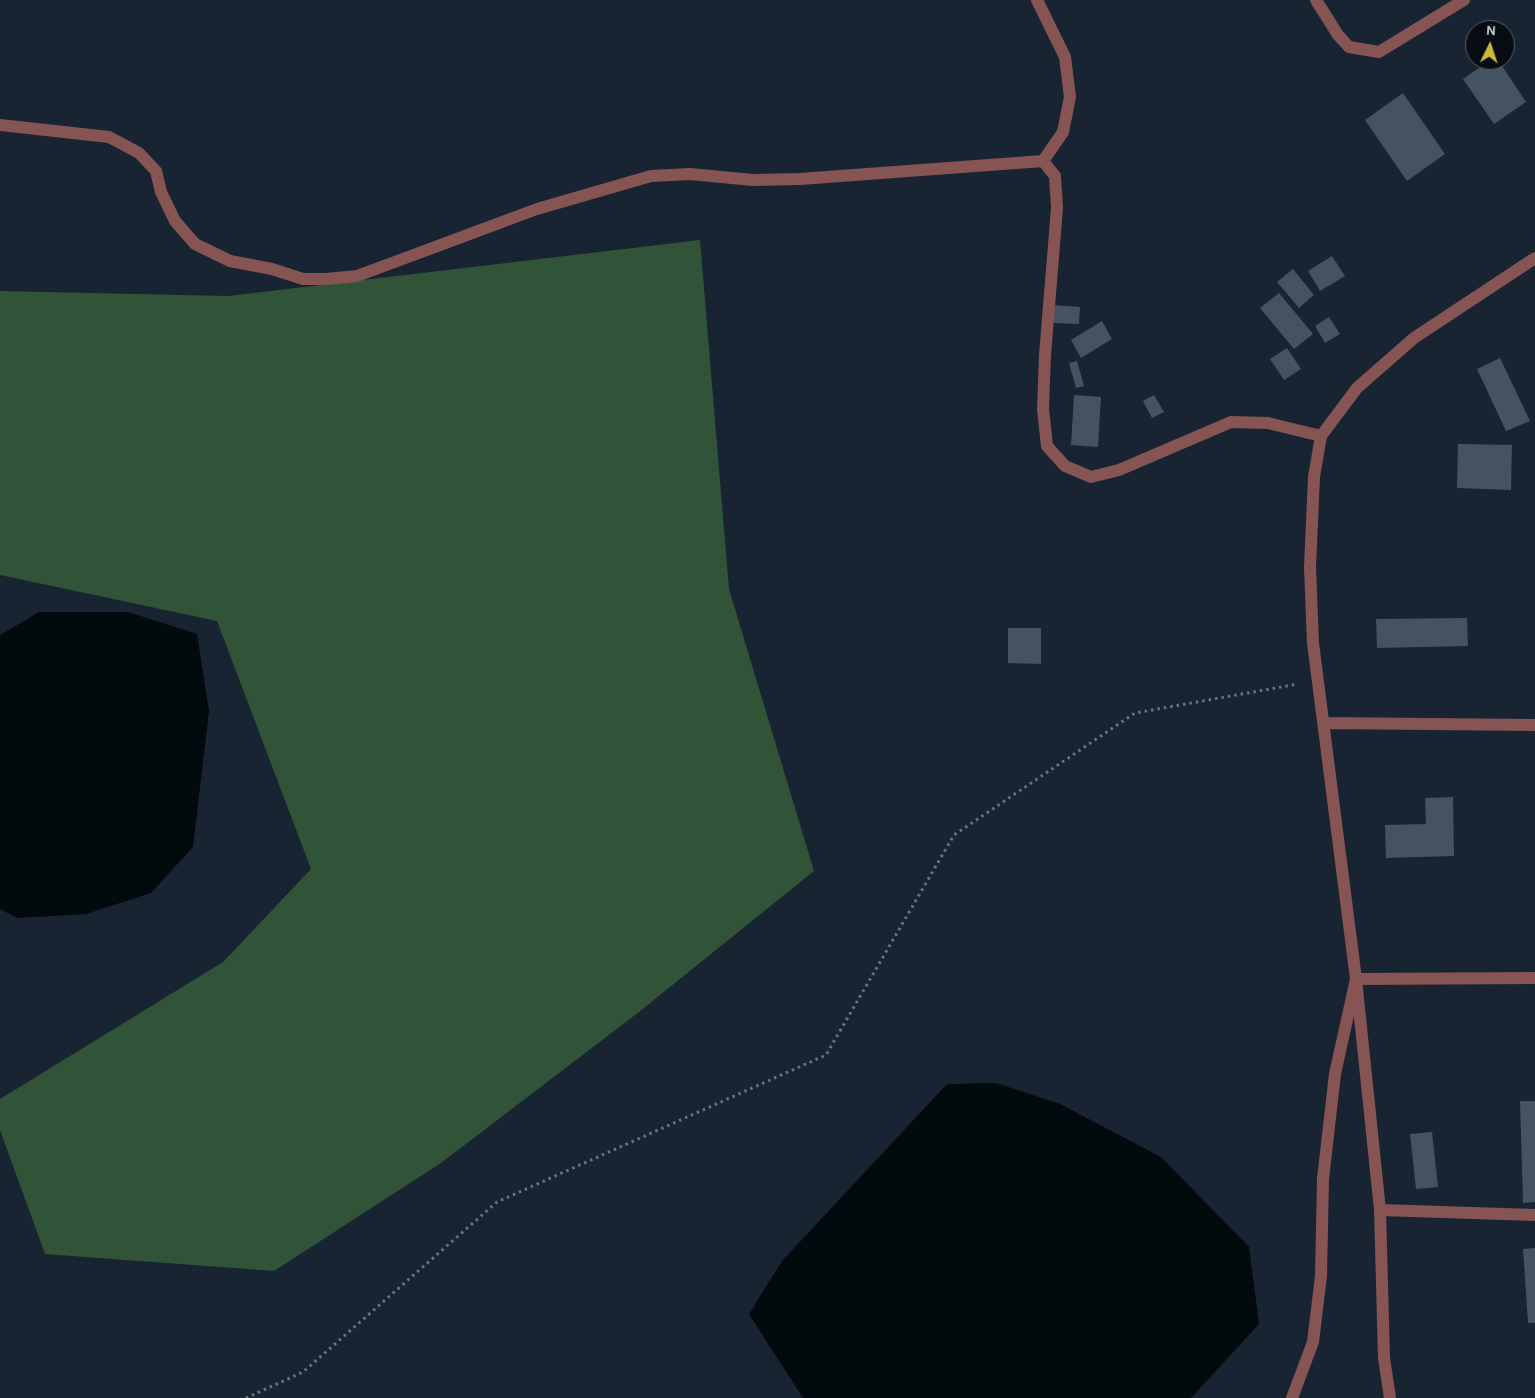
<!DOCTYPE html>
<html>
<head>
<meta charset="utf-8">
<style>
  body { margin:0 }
  #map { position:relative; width:1535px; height:1398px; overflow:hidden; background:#182431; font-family:Karla,sans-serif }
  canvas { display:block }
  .north { position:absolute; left:1465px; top:20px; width:50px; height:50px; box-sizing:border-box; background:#080d13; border:1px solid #575d64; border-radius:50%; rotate:4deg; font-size:14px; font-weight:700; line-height:20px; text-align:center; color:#cdd5de }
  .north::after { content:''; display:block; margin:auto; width:18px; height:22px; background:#cbba39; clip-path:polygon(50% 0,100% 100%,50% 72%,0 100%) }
</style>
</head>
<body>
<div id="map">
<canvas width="1535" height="1398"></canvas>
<div class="north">N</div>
</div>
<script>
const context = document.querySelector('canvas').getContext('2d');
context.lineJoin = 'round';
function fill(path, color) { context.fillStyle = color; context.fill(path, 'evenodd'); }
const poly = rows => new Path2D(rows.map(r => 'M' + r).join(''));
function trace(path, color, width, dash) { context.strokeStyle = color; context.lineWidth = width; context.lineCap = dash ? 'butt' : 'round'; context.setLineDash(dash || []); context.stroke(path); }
fill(poly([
  [700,240,729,589,814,871,639,1012,441,1163,274,1271,45,1254,0,1130,0,1099,223,962,311,869,217,621,0,575,0,291,228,296]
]), '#315337');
fill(poly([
  [39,612,128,612,197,634,209,711,193,847,151,893,86,914,17,918,0,909,0,635],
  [996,1083,1060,1104,1161,1157,1249,1247,1259,1324,1191,1398,803,1398,749,1314,782,1261,947,1084]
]), '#020a0d');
fill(poly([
  [1490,60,1498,60,1526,102,1494,124,1463,79],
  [1403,93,1445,154,1407,181,1365,120],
  [1332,256,1345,276,1320,291,1308,271],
  [1293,269,1314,295,1299,308,1277,282],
  [1279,293,1313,334,1294,349,1260,308],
  [1053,305,1080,307,1079,324,1052,323],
  [1329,317,1340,334,1325,343,1315,326],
  [1102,321,1112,339,1081,358,1071,340],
  [1287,348,1301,369,1284,380,1270,359],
  [1500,358,1530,421,1506,431,1477,369],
  [1077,361,1084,386,1076,388,1069,363],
  [1074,395,1101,397,1098,447,1071,445],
  [1154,395,1164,412,1152,418,1143,401],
  [1458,444,1512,445,1511,490,1457,488],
  [1467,618,1468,646,1377,648,1376,619],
  [1008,628,1041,628,1041,664,1008,663],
  [1453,797,1454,856,1386,858,1385,825,1426,824,1425,798],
  [1520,1101,1535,1101,1535,1202,1523,1203],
  [1432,1132,1438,1187,1416,1189,1410,1134],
  [1535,1248,1535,1323,1528,1323,1523,1249]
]), '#445261');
trace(poly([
  [246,1398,303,1372,497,1202,826,1055,954,835,1135,713,1298,684]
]), '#6b7580', 3, [2.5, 4]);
trace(poly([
  [1037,0,1065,57,1070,97,1063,132,1043,161],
  [1316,0,1338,35,1349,47,1379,52,1464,0],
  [0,125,109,137,139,153,156,171,161,192,175,221,195,244,230,261,272,269,303,279,326,279,357,276,537,209,651,176,690,174,753,180,800,179,1043,161,1055,176,1057,208,1045,355,1043,409,1047,446,1065,466,1091,477,1119,470,1231,422,1268,423,1321,436],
  [1324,723,1535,725],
  [1380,1210,1535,1215],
  [1292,1398,1313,1342,1321,1276,1323,1179,1335,1074,1356,979,1535,978],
  [1390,1398,1384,1358,1380,1210,1356,979,1313,643,1310,567,1314,477,1321,436,1357,388,1414,338,1535,258]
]), '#875454', 12);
</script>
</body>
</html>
